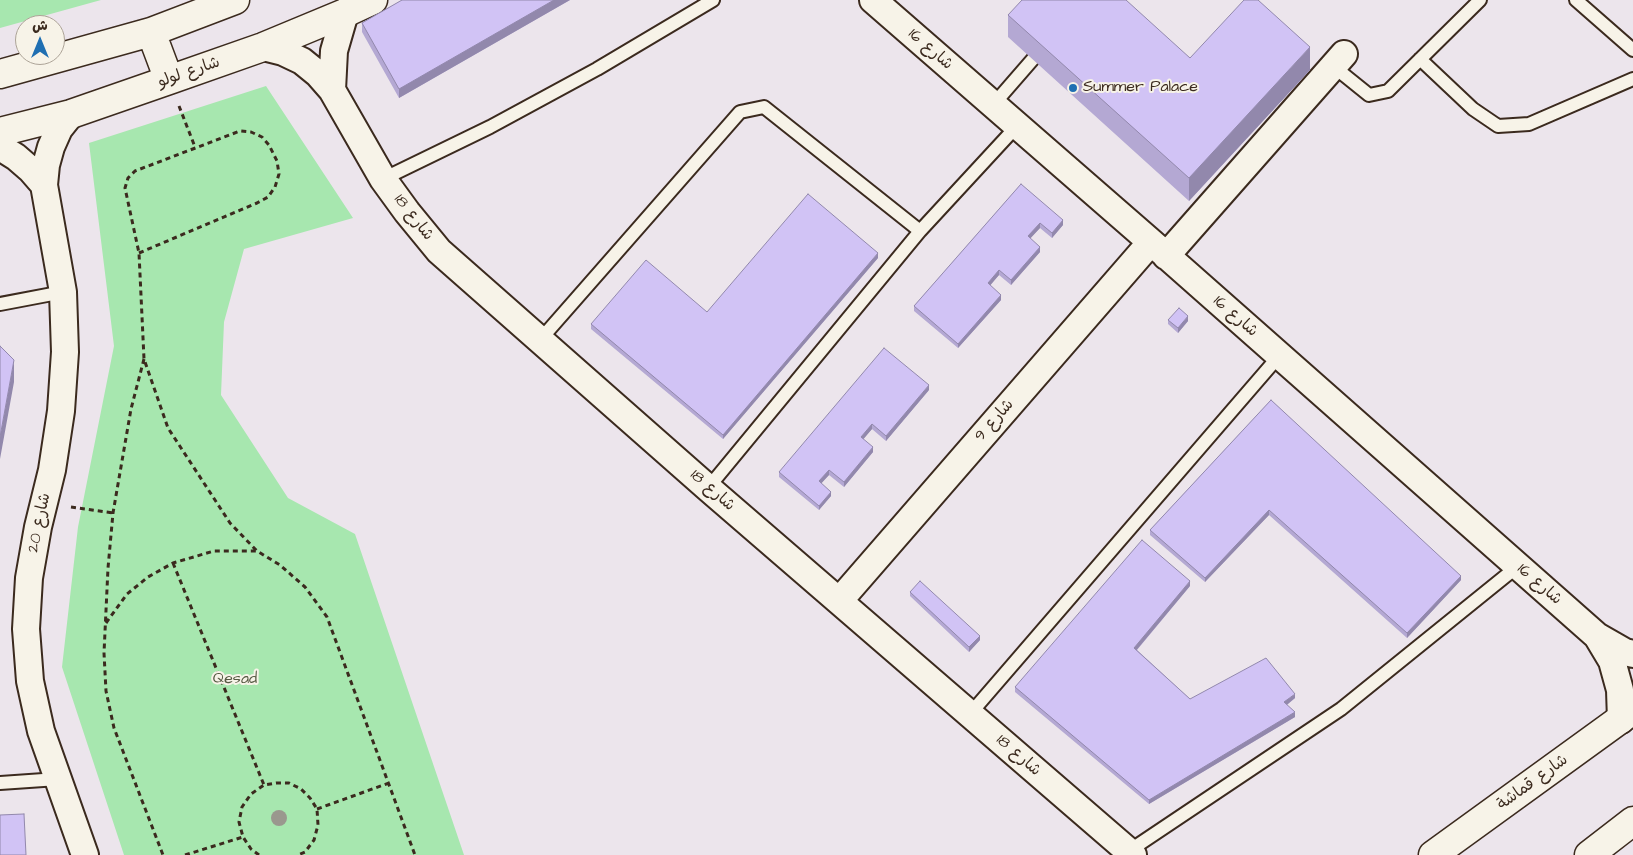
<!DOCTYPE html>
<html>
<head>
<meta charset="utf-8">
<style>
  body { margin:0 }
  #map { position:relative; width:1633px; height:855px; overflow:hidden; background:#ece5ec; font-family:"Architects Daughter","Playpen Sans Arabic",sans-serif }
  canvas { display:block }
  .north { position:absolute; left:15px; top:15px; width:50px; height:50px; box-sizing:border-box; background:#f7f3e8; border:1px solid #aca397; border-radius:50%; rotate:0deg; font-size:14px; font-weight:700; line-height:20px; text-align:center; color:#3b2a1e }
  .north::after { content:''; display:block; margin:auto; width:18px; height:22px; background:#1f6fb2; clip-path:polygon(50% 0,100% 100%,50% 72%,0 100%) }
</style>
</head>
<body>
<div id="map">
<canvas width="1633" height="855"></canvas>
<div class="north">ش</div>
</div>
<script>
const context = document.querySelector('canvas').getContext('2d');
context.lineJoin = 'round';
function fill(path, color) { context.fillStyle = color; context.fill(path, 'evenodd'); }
const poly = rows => new Path2D(rows.map(r => 'M' + r).join(''));
function trace(path, color, width, dash) { context.strokeStyle = color; context.lineWidth = width; context.lineCap = dash ? 'butt' : 'round'; context.setLineDash(dash || []); context.stroke(path); }
function label(font, color, halo, rows, align = 'center') {
  context.font = font + ' "Architects Daughter","Playpen Sans Arabic",sans-serif'; context.lineWidth = 4; context.setLineDash([]); context.textBaseline = 'middle'; context.strokeStyle = halo; context.fillStyle = color; for (const [text, x, y, turn = 0] of rows) {
    context.save(); context.translate(x, y); context.rotate((+turn || 0) * Math.PI / 180); context.textAlign = isNaN(turn) ? turn : align; if (halo) context.strokeText(text, 0, 0); context.fillText(text, 0, 0); context.restore();
  }
}
fill(poly([
  [0,0,101,0,0,28],
  [266,86,353,218,244,249,224,322,221,395,288,498,355,534,464,855,124,855,62,667,78,527,114,346,89,143]
]), '#a7e7af');
const service = poly([
  [1576,0,1633,50],
  [1420,59,1473,109,1498,126,1529,124,1633,79],
  [1333,66,1369,95,1388,91,1480,0],
  [993,105,1033,59],
  [383,179,490,127,597,69,713,0],
  [0,304,63,292],
  [540,340,740,112,764,107,920,231],
  [708,488,920,231,1017,126],
  [970,714,1279,356],
  [0,783,58,779],
  [1129,851,1341,709,1518,566]
]);
const minor = poly([
  [873,0,1151,242,1597,636,1625,652,1633,654],
  [263,47,283,52,302,61,318,74,332,90,383,179,407,212,439,251,708,488,1133,855],
  [332,90,334,51,345,13],
  [71,114,59,129,51,147,46,165,44,185,63,292,65,352,61,411,52,470,38,527,29,578,26,629,30,681,41,731,85,855],
  [0,147,16,157,31,170,44,185],
  [1166,256,1344,54],
  [840,600,1151,242],
  [1597,636,1612,661,1620,690,1621,720]
]);
const tertiary = poly([
  [151,32,169,80],
  [0,74,151,32,235,0],
  [0,132,71,114,169,80,263,47,345,13,373,0],
  [1433,855,1633,710],
  [1589,855,1633,821]
]);
trace(service, '#3b2a1e', 16);
trace(minor, '#3b2a1e', 30);
trace(tertiary, '#3b2a1e', 31);
trace(poly([
  [179,106,195,147],
  [139,253,257,203,268,197,275,187,279,174,277,161,269,145,262,137,251,132,240,131,135,171,128,178,125,188,139,253,144,359,168,428,230,523,257,551,280,565,305,587,327,617,415,855],
  [144,359,131,409,113,513,108,568,104,653,106,691,114,728,163,855],
  [71,507,113,513],
  [173,563,264,785],
  [106,623,127,594,148,577,173,563,214,551,256,551],
  [317,809,389,783],
  [185,855,243,837],
  [259,855,251,849,243,837,239,822,242,807,251,794,264,785,276,783,289,783,301,789,310,798,317,809,318,825,314,840,305,852,298,855]
]), '#3b2a1e', 3, [5, 4]);
trace(service, '#f7f3e8', 12);
trace(minor, '#f7f3e8', 26);
trace(tertiary, '#f7f3e8', 28);
context.fillStyle = '#9a988e';
for (const [x, y] of [
  [279,818]
]) { context.beginPath(); context.arc(x, y, 8, 0, 2 * Math.PI); context.fill(); }
fill(poly([
  [402,0,570,0,399,98,362,32,362,23],
  [1008,15,1190,58,1310,70,1189,201,1008,37],
  [1021,184,1063,225,1052,238,1040,228,1030,238,1040,252,1011,285,999,275,990,285,1001,300,958,348,914,311,914,306],
  [878,258,723,439,591,329,591,324,707,312],
  [1168,320,1188,321,1178,333,1168,324],
  [929,390,886,441,872,429,863,439,873,452,844,487,829,475,821,483,831,496,819,510,779,477,779,472],
  [1271,400,1461,580,1407,638,1269,515,1205,582,1150,535,1150,530],
  [1190,586,1137,650,1190,699,1295,698,1287,705,1295,717,1149,804,1015,692,1015,687],
  [910,592,980,640,969,652,910,596]
]), '#b4a8d3');
fill(poly([
  [554,0,570,0,399,98,399,89],
  [1310,47,1310,70,1189,201,1189,178],
  [1063,220,1063,225,1052,238,1052,233],
  [1040,223,1040,228,1028,241,1028,236],
  [1040,247,1040,252,1011,285,1011,280],
  [878,253,878,258,723,439,723,435],
  [999,270,999,275,988,288,988,283],
  [1001,295,1001,300,958,348,958,344],
  [1188,316,1188,321,1178,333,1178,328],
  [14,360,14,382,0,459,0,437],
  [929,385,929,390,886,441,886,436],
  [872,424,872,429,861,442,861,437],
  [873,447,873,452,844,487,844,482],
  [829,470,829,475,819,486,819,481],
  [831,492,831,496,819,510,819,506],
  [1269,510,1269,515,1205,582,1205,578],
  [1461,576,1461,580,1407,638,1407,633],
  [1190,581,1190,586,1134,653,1134,648],
  [980,636,980,640,969,652,969,647],
  [1295,694,1295,698,1284,707,1284,702],
  [1295,712,1295,717,1149,804,1149,800]
]), '#9288ac');
const building = poly([
  [402,0,554,0,399,89,362,23,402,0],
  [1022,0,1126,0,1190,58,1244,0,1258,0,1310,47,1189,178,1008,15,1022,0],
  [1021,184,1063,220,1052,233,1040,223,1028,236,1040,247,1011,280,999,270,988,283,1001,295,958,344,914,306,1021,184],
  [808,194,878,253,723,435,591,324,646,260,707,312,808,194],
  [1179,308,1188,316,1178,328,1168,320,1179,308],
  [0,346,14,360,0,437,0,346],
  [884,348,929,385,886,436,872,424,861,437,873,447,844,482,829,470,819,481,831,492,819,506,779,472,884,348],
  [1271,400,1461,576,1407,633,1269,510,1205,578,1150,530,1271,400],
  [1142,540,1190,581,1134,648,1190,699,1266,658,1295,694,1284,702,1295,712,1149,800,1015,687,1142,540],
  [920,581,980,636,969,647,910,592,920,581],
  [24,814,26,855,0,855,0,815,24,814]
]);
fill(building, '#d1c3f5');
trace(building, '#9288ac', 1);
for (const [x, y, r, color] of [
  [1073,88,5,"#1f6fb2"]
]) { const dot = new Path2D(); dot.arc(x, y, r, 0, 2 * Math.PI); context.fillStyle = color; context.fill(dot); trace(dot, '#f7f3e8', 2); }
label('16px', '#3b2a1e', '#f7f3e8', [
  ["شارع 16",930,50,41],
  ["شارع لولو",189,73,-19],
  ["شارع 18",413,218,52],
  ["شارع 16",1235,317,41],
  ["شارع 9",995,421,-49],
  ["شارع 18",712,491,41],
  ["شارع 20",40,523,-78],
  ["شارع 16",1539,585,41],
  ["شارع 18",1018,756,41],
  ["شارع قماشة",1533,783,-36]
]);
label('16px', '#3b2a1e', '#f7f3e8', [
  ["Summer Palace",1083,88]
], 'left');
label('16px', '#565942', '#f7f3e8', [
  ["Qesad",235,680]
]);
</script>
</body>
</html>
